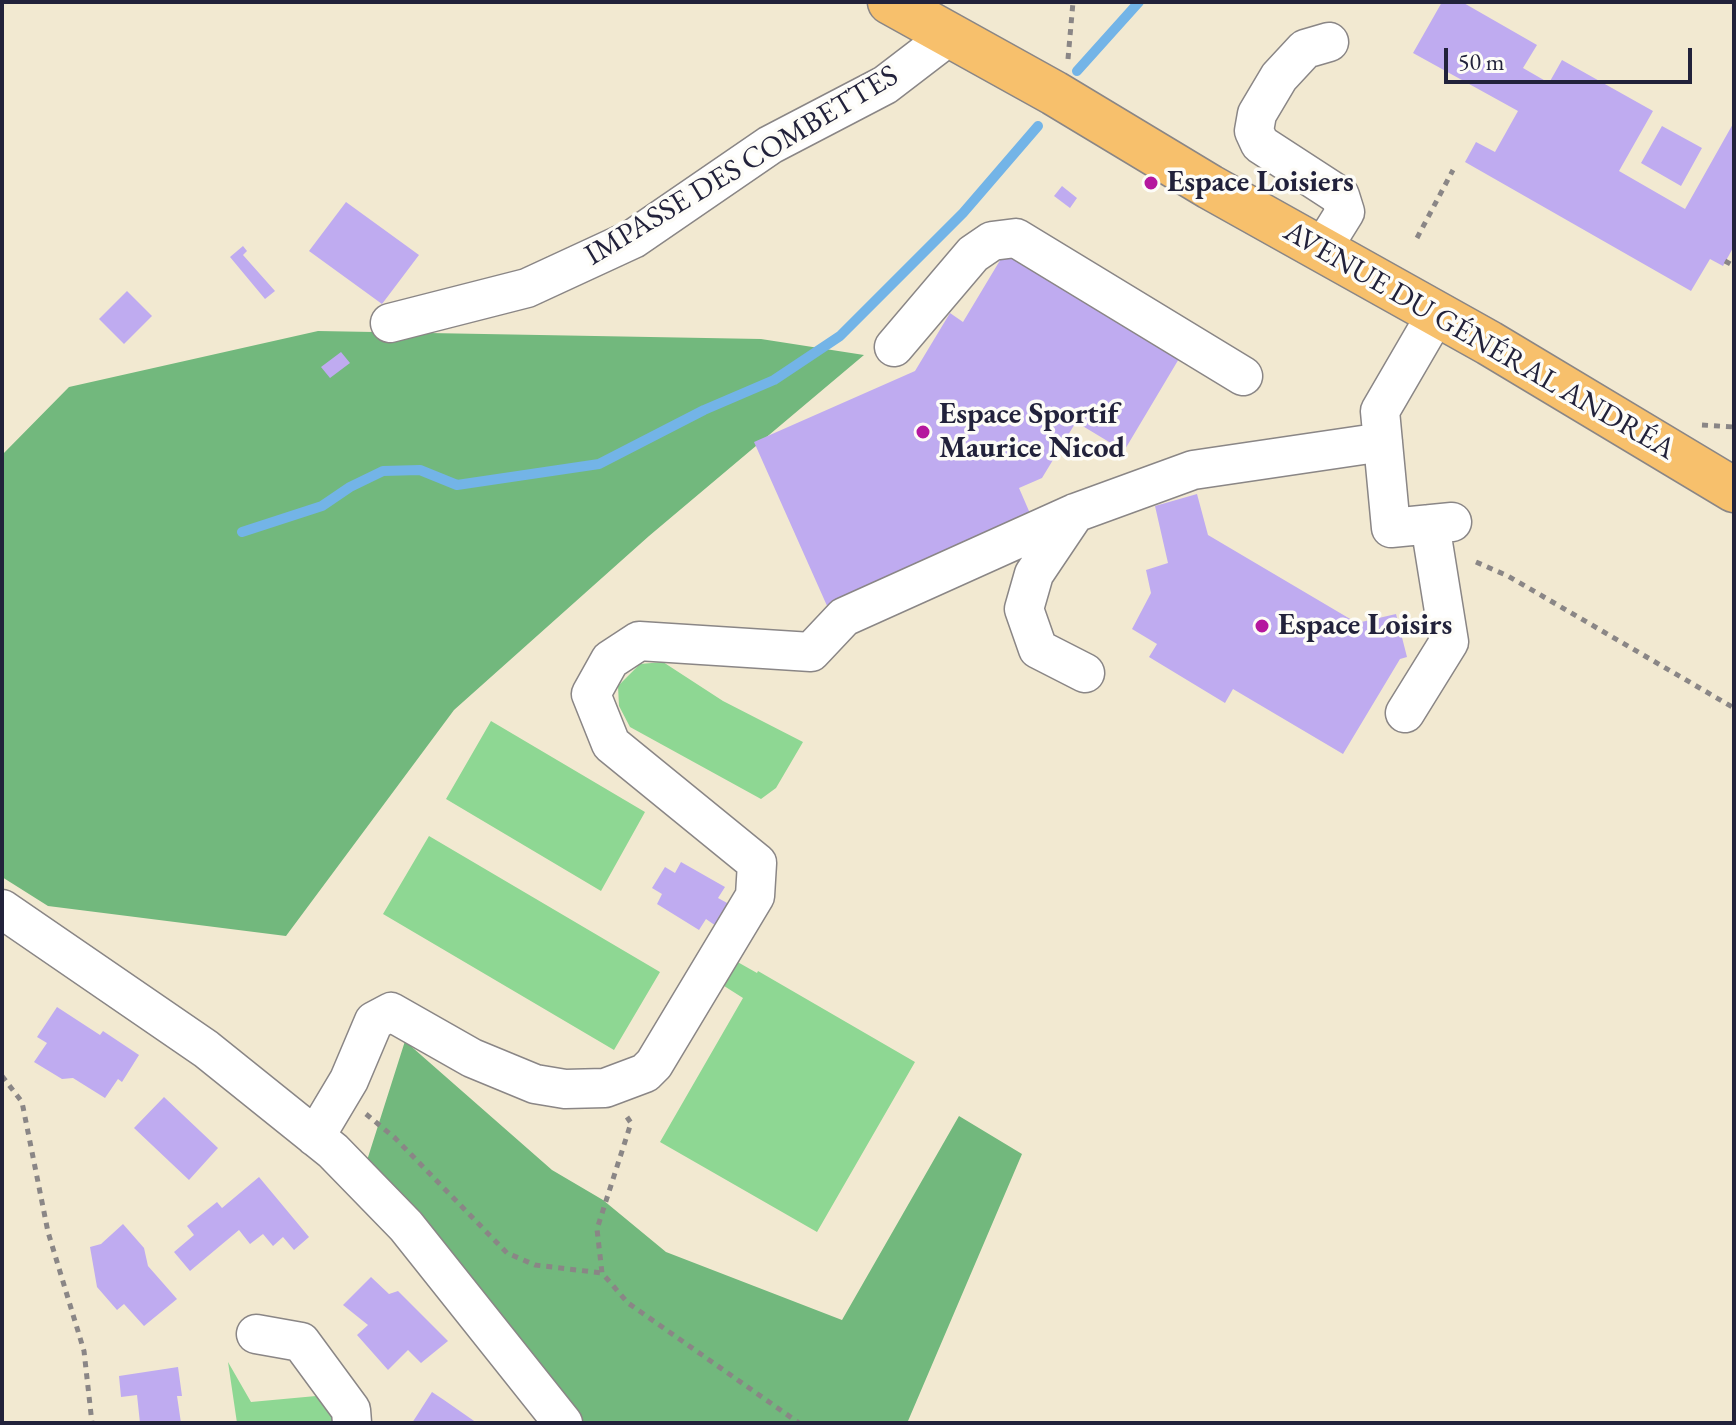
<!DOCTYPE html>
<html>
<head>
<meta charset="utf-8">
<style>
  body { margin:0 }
  #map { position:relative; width:1736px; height:1425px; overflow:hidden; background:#f2e9d1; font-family:"EB Garamond",serif }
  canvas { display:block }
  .frame { position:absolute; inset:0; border:4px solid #22223b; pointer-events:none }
  .scale { position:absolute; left:1444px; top:48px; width:248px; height:36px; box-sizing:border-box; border:4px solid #22223b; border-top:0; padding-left:10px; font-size:24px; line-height:28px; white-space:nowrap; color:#22223b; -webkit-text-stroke:6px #fdfcf7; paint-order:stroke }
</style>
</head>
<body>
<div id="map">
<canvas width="1736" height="1425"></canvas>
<div class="frame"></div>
<div class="scale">50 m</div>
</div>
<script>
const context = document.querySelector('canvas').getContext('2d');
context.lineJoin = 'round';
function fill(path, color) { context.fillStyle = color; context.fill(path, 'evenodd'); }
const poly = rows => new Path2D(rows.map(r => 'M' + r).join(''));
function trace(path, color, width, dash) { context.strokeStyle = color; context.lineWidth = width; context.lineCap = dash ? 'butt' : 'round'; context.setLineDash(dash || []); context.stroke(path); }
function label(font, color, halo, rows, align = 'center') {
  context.font = font + ' "EB Garamond",serif'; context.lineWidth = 7; context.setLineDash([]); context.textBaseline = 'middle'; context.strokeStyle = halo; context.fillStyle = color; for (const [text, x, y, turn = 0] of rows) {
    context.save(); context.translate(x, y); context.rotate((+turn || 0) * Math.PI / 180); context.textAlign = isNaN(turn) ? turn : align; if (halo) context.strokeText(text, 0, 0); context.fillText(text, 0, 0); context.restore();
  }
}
fill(poly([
  [663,662,723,701,803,742,776,788,761,799,630,727,619,706,618,686,640,664],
  [491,721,645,812,601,891,446,799],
  [429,836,660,972,614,1050,383,914],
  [734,960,757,973,758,971,915,1062,817,1232,660,1142,743,998,721,984],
  [228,1362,251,1402,327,1395,337,1423,237,1423]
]), '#8ed793');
fill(poly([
  [318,331,761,339,864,355,649,536,454,710,286,936,48,906,2,877,2,455,69,387],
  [405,1041,552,1170,603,1200,666,1252,842,1320,959,1116,1022,1154,908,1421,911,1423,570,1423,363,1173]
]), '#72b87d');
trace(poly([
  [1077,71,1139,2],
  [242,532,322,506,350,487,383,471,420,470,457,485,599,464,704,410,774,380,840,336,963,213,1038,126]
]), '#73b4e7', 10);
fill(poly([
  [1442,2,1462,2,1537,45,1523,68,1549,83,1562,60,1653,111,1619,171,1685,209,1734,122,1734,246,1723,266,1710,259,1691,291,1465,162,1476,142,1495,152,1518,111,1413,53],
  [1662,126,1702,148,1681,186,1641,163],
  [1062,186,1077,198,1070,208,1054,196],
  [346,202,419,255,382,304,309,251],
  [243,246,247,251,243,255,275,291,265,299,230,257],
  [1005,252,1180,357,1124,451,1076,422,1042,478,1019,488,1032,518,828,608,754,442,915,371,950,313,963,322],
  [127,291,152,316,124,344,99,319],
  [341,352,350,363,330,378,321,367],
  [1197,494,1208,535,1357,623,1396,614,1407,657,1400,659,1343,754,1233,689,1225,703,1149,657,1157,644,1132,629,1151,593,1146,570,1168,563,1155,506],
  [681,862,725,887,718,898,729,904,716,926,706,919,699,930,657,904,662,894,652,888,665,867,675,873],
  [57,1007,100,1035,103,1031,139,1055,122,1082,118,1079,105,1098,73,1078,62,1079,34,1062,47,1043,37,1037],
  [164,1097,218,1148,189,1180,134,1128],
  [259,1177,309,1237,294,1250,283,1237,273,1246,263,1234,250,1244,239,1230,190,1271,174,1252,194,1235,187,1226,217,1202,222,1208],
  [123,1224,144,1248,148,1266,177,1299,144,1326,124,1304,117,1310,97,1287,90,1247,101,1244],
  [371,1277,389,1294,398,1291,448,1341,421,1363,408,1350,388,1370,357,1335,368,1325,343,1305],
  [178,1367,182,1396,177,1396,181,1423,140,1423,137,1395,121,1397,119,1376],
  [432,1392,444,1400,477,1423,412,1423]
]), '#bfabf0');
const minor = poly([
  [1322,249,1345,212,1340,196,1260,144,1254,131,1257,114,1279,77,1305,49,1329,42],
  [1437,313,1380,411,1391,528,1452,522],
  [390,323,527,288,633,239,770,145,885,85,949,36],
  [894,347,973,254,992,241,1016,238,1243,376],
  [1075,513,1034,574,1024,609,1038,649,1085,673],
  [1405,713,1449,642,1430,524],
  [2,909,206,1049,333,1151,406,1226,563,1423],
  [315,1137,349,1080,374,1021,391,1012,472,1058,535,1084,565,1089,605,1088,645,1073,654,1064,755,896,757,863,611,744,591,694,610,660,639,641,811,652,844,617,1075,513,1193,470,1383,442],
  [256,1334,301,1342,351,1410,352,1423]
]);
const major = poly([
  [890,2,1054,93,1210,187,1489,343,1734,490]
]);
trace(minor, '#8a8686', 41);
trace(major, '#8a8686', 47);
trace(poly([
  [1068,59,1073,2],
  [1417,238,1453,170],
  [1725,261,1734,266],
  [1702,425,1734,427],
  [1476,562,1508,576,1734,708],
  [2,1076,22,1102,48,1232,84,1351,92,1423],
  [366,1114,395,1138,507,1253,535,1265,602,1273],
  [627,1117,631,1123,597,1229,602,1273,628,1303,799,1423]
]), '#8a8686', 5, [6, 6]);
trace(minor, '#fff', 38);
trace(major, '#f7c06c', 44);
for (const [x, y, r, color] of [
  [1151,183,8,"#b5179e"],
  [923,432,8,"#b5179e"],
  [1262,626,8,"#b5179e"]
]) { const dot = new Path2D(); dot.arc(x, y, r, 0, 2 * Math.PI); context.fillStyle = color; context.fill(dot); trace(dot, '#fdfcf7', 3); }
label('30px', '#22223b', '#fdfcf7', [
  ["IMPASSE DES COMBETTES",742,166,-31],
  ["AVENUE DU GÉNÉRAL ANDRÉA",1479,341,30]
]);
label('bold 30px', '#22223b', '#fdfcf7', [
  ["Espace Loisiers",1167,183],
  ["Espace Sportif",939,415],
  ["Maurice Nicod",939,449],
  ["Espace Loisirs",1278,626]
], 'left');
</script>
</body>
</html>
